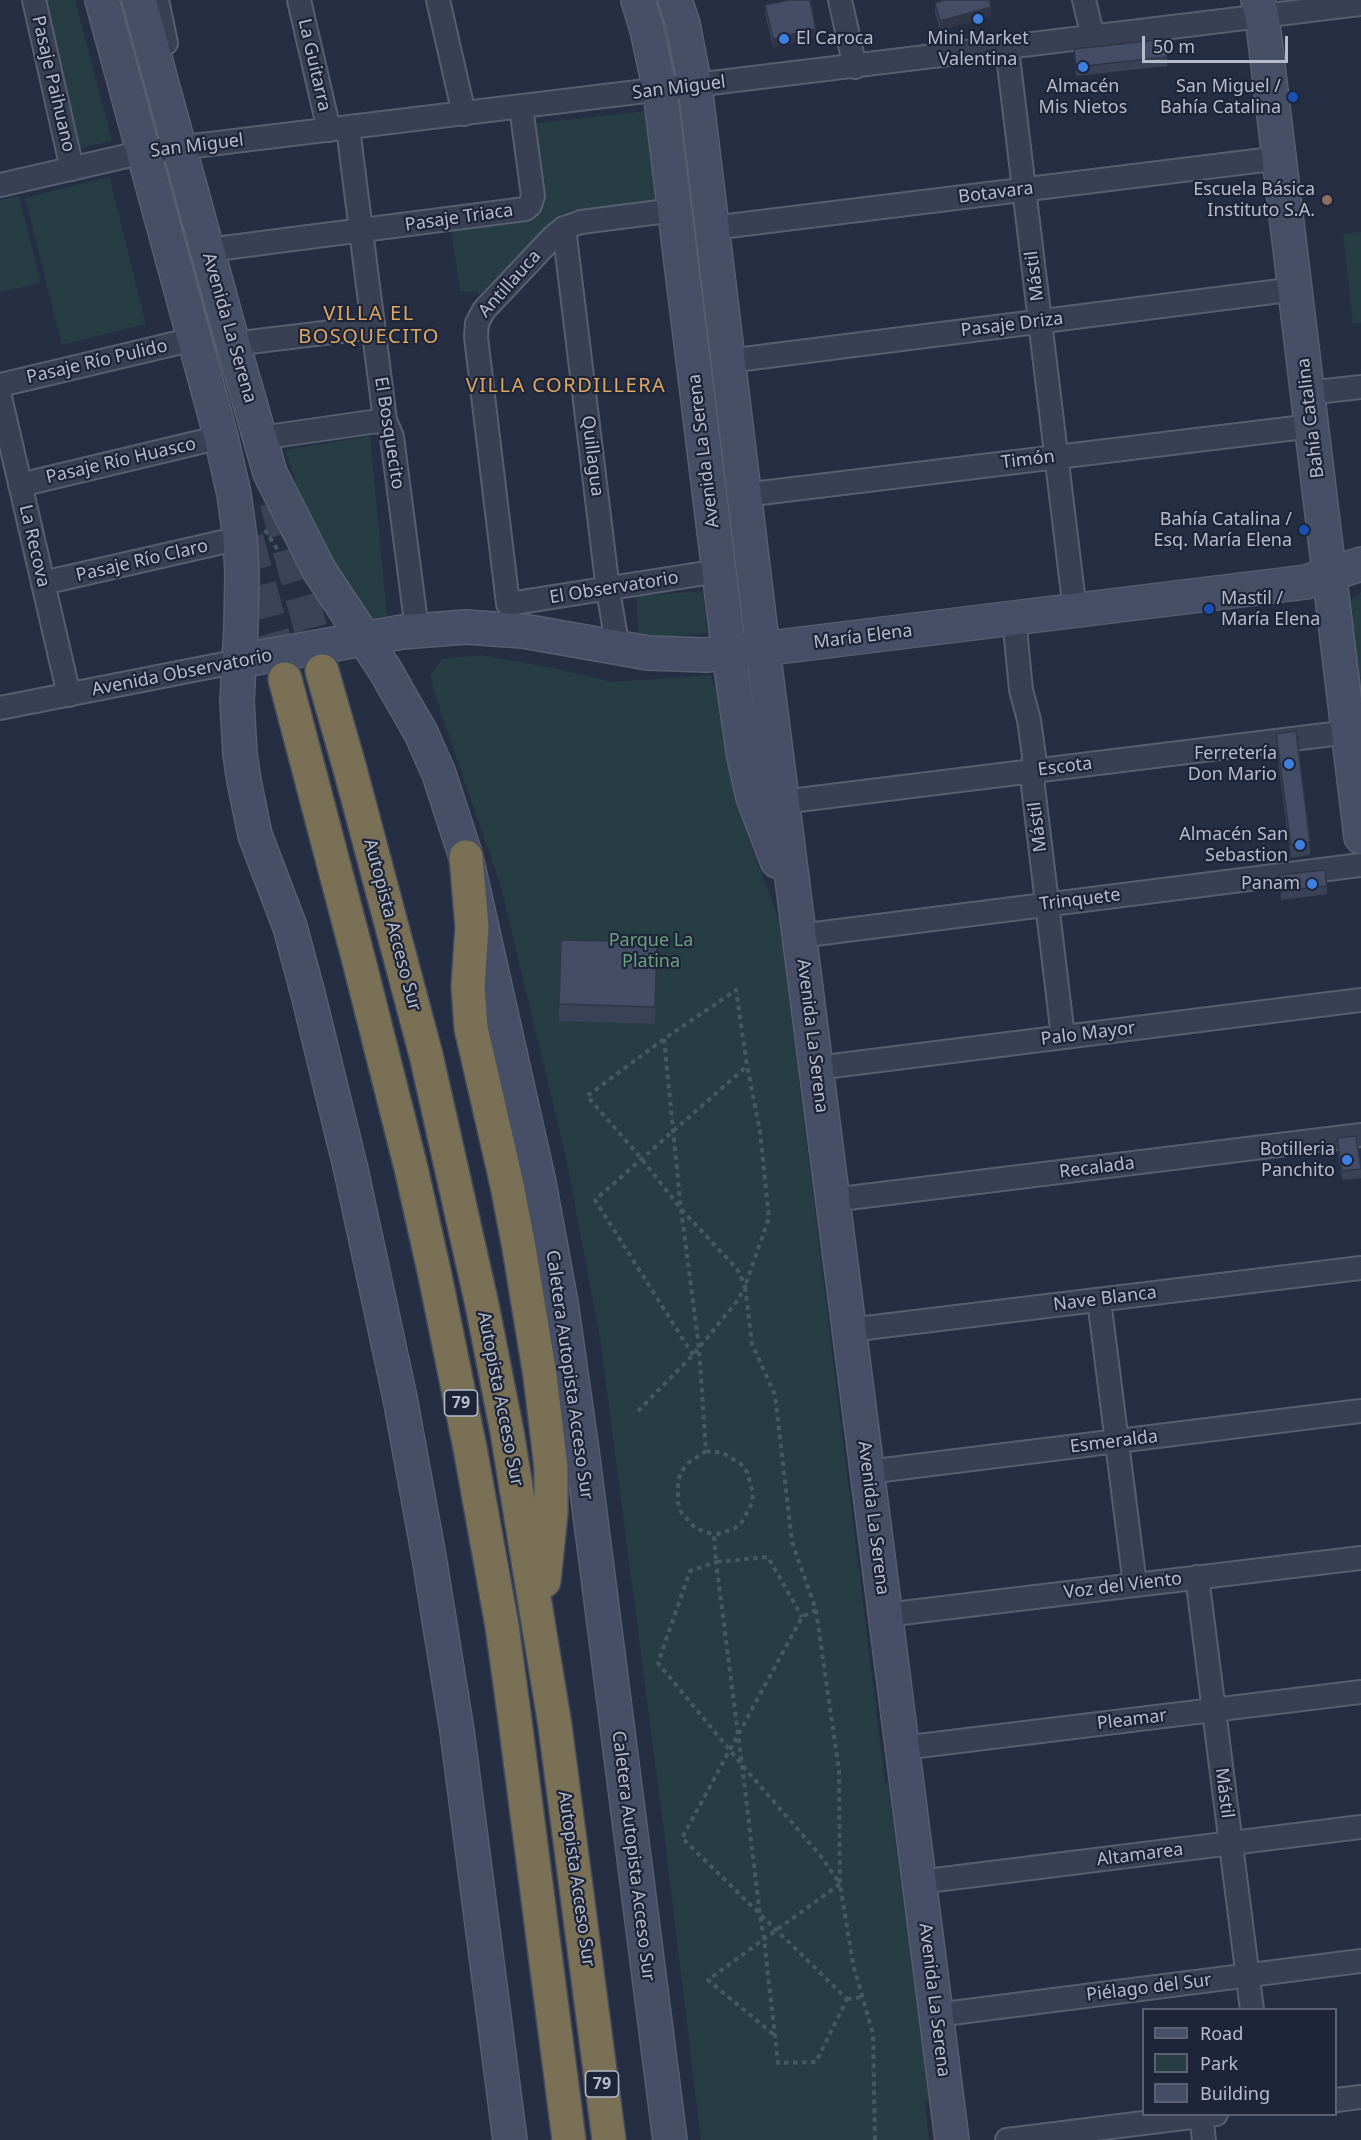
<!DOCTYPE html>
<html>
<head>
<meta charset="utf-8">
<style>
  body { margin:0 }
  #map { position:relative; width:1361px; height:2140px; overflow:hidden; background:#252e43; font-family:"Noto Sans",sans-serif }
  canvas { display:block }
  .legend { position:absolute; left:1142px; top:2008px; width:195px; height:108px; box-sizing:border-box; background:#1e2538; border:2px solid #5b6173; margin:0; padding:8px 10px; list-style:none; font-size:18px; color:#b6bccc }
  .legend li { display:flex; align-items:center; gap:12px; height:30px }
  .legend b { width:30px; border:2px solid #5b6173 }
  .scale { position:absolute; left:1142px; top:36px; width:146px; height:27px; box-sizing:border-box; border:3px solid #b6bccc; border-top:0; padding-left:8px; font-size:18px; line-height:21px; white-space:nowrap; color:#b6bccc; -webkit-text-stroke:4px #1e2538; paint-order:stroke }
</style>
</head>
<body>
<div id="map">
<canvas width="1361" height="2140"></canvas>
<ul class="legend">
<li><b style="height:8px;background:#474f66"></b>Road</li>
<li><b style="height:16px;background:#273d44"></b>Park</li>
<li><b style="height:16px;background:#444d65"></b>Building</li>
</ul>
<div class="scale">50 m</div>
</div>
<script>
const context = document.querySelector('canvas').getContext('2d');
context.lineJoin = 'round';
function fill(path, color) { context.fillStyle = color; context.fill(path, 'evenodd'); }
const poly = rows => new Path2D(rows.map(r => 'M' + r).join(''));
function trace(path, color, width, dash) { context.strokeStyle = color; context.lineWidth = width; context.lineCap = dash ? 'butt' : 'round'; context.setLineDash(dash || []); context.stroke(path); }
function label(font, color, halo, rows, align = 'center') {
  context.font = font + ' "Noto Sans",sans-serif'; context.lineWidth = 4.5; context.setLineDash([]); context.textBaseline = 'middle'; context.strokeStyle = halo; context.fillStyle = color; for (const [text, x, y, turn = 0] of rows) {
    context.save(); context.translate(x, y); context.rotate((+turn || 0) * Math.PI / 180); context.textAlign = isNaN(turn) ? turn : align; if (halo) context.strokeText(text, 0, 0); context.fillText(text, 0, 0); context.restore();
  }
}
fill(poly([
  [39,0,75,0,112,141,75,149],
  [655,110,665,200,568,211,559,215,479,295,477,292,460,291,451,229,523,217,530,124],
  [109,177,146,324,62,345,25,198],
  [19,196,41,283,0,292,0,200],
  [1361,232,1361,323,1353,324,1343,234],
  [370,436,387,616,362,620,314,536,285,450],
  [703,591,707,633,639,639,636,596],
  [1361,592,1361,699,1349,602],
  [481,655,553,668,612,682,712,675,713,685,716,685,732,785,752,849,779,919,885,1782,888,1785,929,2101,925,2102,929,2140,701,2140,663,1824,600,1338,567,1162,501,887,433,689,431,674,442,659]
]), '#273d44');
trace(poly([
  [276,502,322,671],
  [247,538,285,679]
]), '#3b4358', 33, [33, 16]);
const street = poly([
  [34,0,72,169],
  [157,0,166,43],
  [299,0,329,130],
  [438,0,464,114],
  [840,0,855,67],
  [1084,0,1093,37],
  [1007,48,1075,611],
  [348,128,385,420,392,437,417,630],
  [0,185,144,152,1361,4],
  [675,210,581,222,564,228,552,238,484,310,477,323,476,337,508,604,719,571],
  [564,228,608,590,618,649],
  [712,228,1280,158],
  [208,250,525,209,530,205,533,196,521,107],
  [233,344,373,327],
  [728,361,1296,289],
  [0,385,194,339],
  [1308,393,1361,387],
  [0,397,69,695],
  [260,438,385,420],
  [20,485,221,437],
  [744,495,1312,426],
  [43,583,240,538],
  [1014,618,1021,690,1029,720,1034,756,1033,786,1063,1037],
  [0,708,239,661],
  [782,802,1349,732],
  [799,936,1361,865],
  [816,1068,1361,1000],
  [832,1200,1361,1135],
  [1099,1300,1135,1585],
  [849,1330,1361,1268],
  [867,1472,1361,1411],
  [1197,1577,1252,2010],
  [885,1615,1361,1558],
  [902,1748,1361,1692],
  [919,1882,1361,1827],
  [936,2015,1361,1961],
  [1336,2100,1361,2097],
  [1201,2116,1204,2140],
  [1007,2140,1216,2114]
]);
const secondary = poly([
  [102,0,221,437,234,494,240,538,242,573,241,626,237,702,240,754,244,781,255,835,290,927,308,994,351,1170,400,1398,429,1557,457,1731,510,2140],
  [139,0,233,344,270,473,319,570,385,670,421,733,439,774,466,857,539,1183,561,1303,582,1451,670,2140],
  [638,0,647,30,660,91,729,653,744,757,753,797,777,861],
  [675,0,683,24,695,86,763,650,952,2140],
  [1258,0,1262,16,1361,837],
  [239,661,402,632,466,627,523,631,648,653,706,655,729,653,1306,582,1361,564]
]);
const highway = poly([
  [322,671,350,769,426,1055,482,1305,507,1432,555,1726,609,2140],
  [285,679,360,965,411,1168,434,1271,470,1448,502,1626,514,1713,569,2140],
  [466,857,472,927,468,986,471,1028,507,1185,519,1248,540,1376,551,1468,551,1513,544,1581]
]);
trace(street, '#575e70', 26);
trace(secondary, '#575e70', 36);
trace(highway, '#444b5d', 36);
trace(poly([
  [265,530,277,549],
  [664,1039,681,1209,699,1348,706,1451,688,1463,682,1471,678,1481,678,1502,681,1512,695,1528,714,1535,716,1562,768,1557,802,1617],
  [693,1355,595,1200,747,1066],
  [638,1411,693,1355,738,1300,745,1286,737,1269,681,1209,641,1158,587,1096,664,1039,736,990,747,1065,760,1132,769,1218,745,1286,752,1344,775,1395,792,1542,816,1610,839,1771,840,1884,853,1964,873,2034,875,2140],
  [706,1451,723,1453,741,1464,747,1472,753,1493,752,1503,742,1522,734,1529,714,1535],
  [816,1610,802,1617,682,1838,847,1999],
  [847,1999,863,1997],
  [773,2034,708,1980,764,1939,840,1884,820,1855,742,1765,658,1663,690,1571,716,1562,742,1765,760,1915,764,1939,778,2063,816,2062,847,1999]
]), '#455a60', 4, [4.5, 4.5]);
trace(street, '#394053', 22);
trace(secondary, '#474f66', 33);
trace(highway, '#797056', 33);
fill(poly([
  [935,3,991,16,940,30,935,12],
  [765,5,816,38,773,47,765,14],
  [1074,49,1167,57,1167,66,1076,76],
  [1276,734,1310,842,1310,855,1291,858,1276,747],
  [1279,875,1327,886,1327,894,1281,900],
  [657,942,655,1024,559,1021,559,1004],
  [1337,1138,1361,1169,1361,1178,1342,1180,1337,1147]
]), '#3a4257');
fill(poly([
  [991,7,991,16,940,30,940,21],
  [816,29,816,38,773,47,773,39]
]), '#303647');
const building = poly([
  [789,0,810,0,816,29,773,39,765,5,789,0],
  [945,0,989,0,991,7,940,21,935,3,945,0],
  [1165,39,1167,57,1076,67,1074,49,1165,39],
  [1296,731,1310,842,1291,845,1276,734,1296,731],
  [1325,870,1327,886,1281,891,1279,875,1325,870],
  [561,940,657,942,655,1007,559,1004,561,940],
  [1356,1136,1361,1169,1342,1171,1337,1138,1356,1136]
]);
fill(building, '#444d65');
trace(building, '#303647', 1.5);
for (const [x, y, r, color] of [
  [978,19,6,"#3f7fe0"],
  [784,39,6,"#3f7fe0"],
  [1083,67,6,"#3f7fe0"],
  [1293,97,6,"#1a4fb4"],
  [1327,200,6,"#8d6e63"],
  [1304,530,6,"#1a4fb4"],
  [1209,609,6,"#1a4fb4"],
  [1289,764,6,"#3f7fe0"],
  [1300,845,6,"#3f7fe0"],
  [1312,884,6,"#3f7fe0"],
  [1347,1160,6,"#3f7fe0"]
]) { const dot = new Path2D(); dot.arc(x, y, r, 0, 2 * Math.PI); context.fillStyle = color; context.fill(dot); trace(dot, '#1e2538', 2); }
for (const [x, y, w] of [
  [461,1403,33],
  [602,2084,33]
]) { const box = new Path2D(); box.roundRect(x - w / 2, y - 13, w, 26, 4.5); context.fillStyle = '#1e2538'; context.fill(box); trace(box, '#b6bccc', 1.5); }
label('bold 16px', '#b6bccc', null, [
  ["79",461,1403],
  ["79",602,2084]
]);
label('18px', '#b6bccc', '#1e2538', [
  ["El Caroca",796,39,"left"],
  ["Mini Market",978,39,"center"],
  ["Valentina",978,60,"center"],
  ["Almacén",1083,87,"center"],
  ["Mis Nietos",1083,108,"center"],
  ["San Miguel /",1281,87],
  ["Bahía Catalina",1281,108],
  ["Escuela Básica",1315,190],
  ["Instituto S.A.",1315,211],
  ["Bahía Catalina /",1292,520],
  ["Esq. María Elena",1292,541],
  ["Mastil /",1221,599,"left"],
  ["María Elena",1221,620,"left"],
  ["Ferretería",1277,754],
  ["Don Mario",1277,775],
  ["Almacén San",1288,835],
  ["Sebastion",1288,856],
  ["Panam",1300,884],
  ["Botilleria",1335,1150],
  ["Panchito",1335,1171]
], 'right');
label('18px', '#b6bccc', '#1e2538', [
  ["La Guitarra",314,65,77],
  ["Pasaje Paihuano",53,84,77],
  ["San Miguel",679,88,-7],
  ["San Miguel",197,146,-7],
  ["Botavara",996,193,-7],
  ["Pasaje Triaca",459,218,-8],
  ["Mástil",1035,276,-97],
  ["Antillauca",510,284,-48],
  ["Pasaje Driza",1012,325,-7],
  ["Avenida La Serena",229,328,74],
  ["Pasaje Río Pulido",97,362,-13],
  ["Bahía Catalina",1311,418,-97],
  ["El Bosquecito",389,433,81],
  ["Avenida La Serena",704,451,-97],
  ["Quillagua",592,456,83],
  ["Timón",1028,460,-7],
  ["Pasaje Río Huasco",121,461,-13],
  ["La Recova",34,546,77],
  ["Pasaje Río Claro",142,561,-13],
  ["El Observatorio",614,588,-9],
  ["María Elena",863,637,-7],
  ["Avenida Observatorio",182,673,-11],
  ["Escota",1065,767,-7],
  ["Mástil",1038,827,-97],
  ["Trinquete",1080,900,-7],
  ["Autopista Acceso Sur",392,925,75],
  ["Palo Mayor",1088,1034,-7],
  ["Avenida La Serena",812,1036,83],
  ["Recalada",1097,1168,-7],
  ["Nave Blanca",1105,1299,-7],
  ["Caletera Autopista Acceso Sur",569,1375,82],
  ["Autopista Acceso Sur",500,1399,79],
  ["Esmeralda",1114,1442,-7],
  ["Avenida La Serena",873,1518,83],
  ["Voz del Viento",1123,1586,-7],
  ["Pleamar",1132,1720,-7],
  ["Mástil",1224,1793,83],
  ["Altamarea",1140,1855,-7],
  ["Caletera Autopista Acceso Sur",633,1856,83],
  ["Autopista Acceso Sur",576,1879,82],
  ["Piélago del Sur",1149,1988,-7],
  ["Avenida La Serena",934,2000,83]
]);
label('18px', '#6c9f7e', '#1e2538', [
  ["Parque La",651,941],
  ["Platina",651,962]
]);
context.letterSpacing = '1.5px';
label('20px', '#dca762', '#1e2538', [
  ["VILLA EL",369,314],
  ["BOSQUECITO",369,337],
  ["VILLA CORDILLERA",566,386]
]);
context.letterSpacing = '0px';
</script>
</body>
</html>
